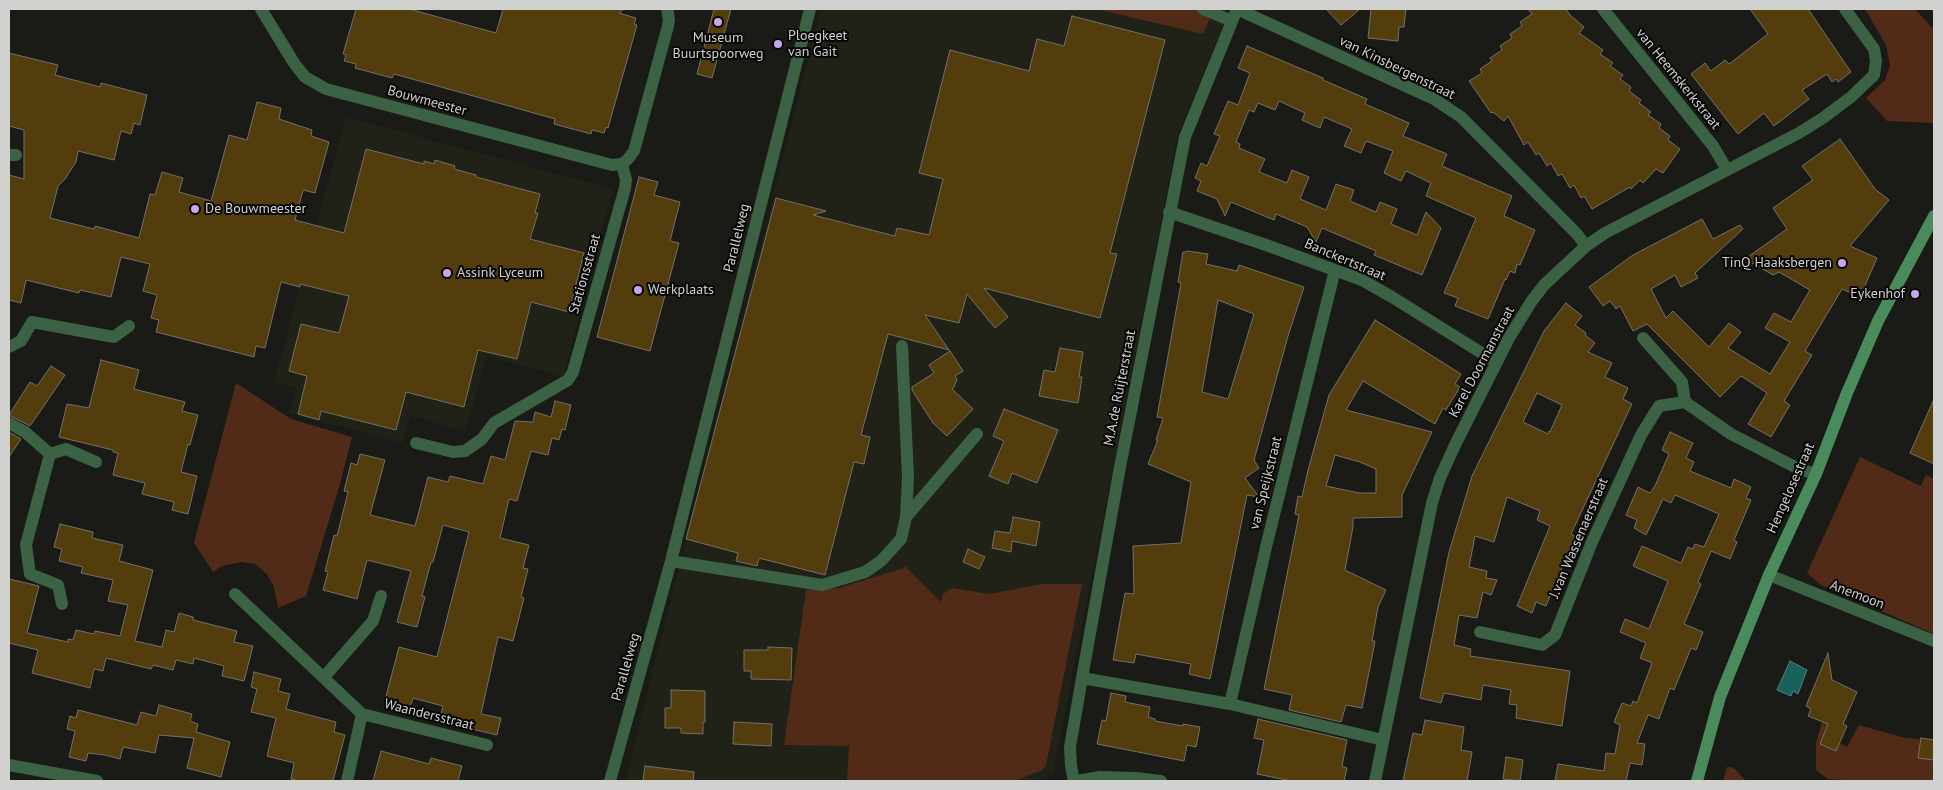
<!DOCTYPE html>
<html>
<head>
<meta charset="utf-8">
<style>
  body { margin:0 }
  #map { position:relative; width:1943px; height:790px; overflow:hidden; background:#1a1b17; font-family:"PT Sans",sans-serif }
  canvas { display:block }
  .frame { position:absolute; inset:0; border:10px solid #d1d2cf; pointer-events:none }
</style>
</head>
<body>
<div id="map">
<canvas width="1943" height="790"></canvas>
<div class="frame"></div>
</div>
<script>
const context = document.querySelector('canvas').getContext('2d');
context.lineJoin = 'round';
function fill(path, color) { context.fillStyle = color; context.fill(path, 'evenodd'); }
const poly = rows => new Path2D(rows.map(r => 'M' + r).join(''));
function trace(path, color, width, dash) { context.strokeStyle = color; context.lineWidth = width; context.lineCap = dash ? 'butt' : 'round'; context.setLineDash(dash || []); context.stroke(path); }
function label(font, color, halo, rows, align = 'center') {
  context.font = font + ' "PT Sans",sans-serif'; context.lineWidth = 4; context.setLineDash([]); context.textBaseline = 'middle'; context.strokeStyle = halo; context.fillStyle = color; for (const [text, x, y, turn = 0] of rows) {
    context.save(); context.translate(x, y); context.rotate((+turn || 0) * Math.PI / 180); context.textAlign = isNaN(turn) ? turn : align; if (halo) context.strokeText(text, 0, 0); context.fillText(text, 0, 0); context.restore();
  }
}
fill(poly([
  [821,9,1230,9,1178,134,1053,774,1032,781,625,781],
  [346,117,613,189,563,377,486,356,466,431,410,416,402,443,289,413,296,388,274,382]
]), '#202218');
fill(poly([
  [1096,9,1214,9,1203,34],
  [1865,9,1915,9,1934,30,1934,123,1887,121,1866,98,1885,80,1890,66,1886,45],
  [236,383,291,419,352,437,340,484,306,596,278,608,274,587,267,574,255,564,241,562,222,566,213,572,194,543],
  [1860,457,1921,486,1926,475,1934,479,1934,634,1821,585,1807,573],
  [905,566,941,602,943,594,952,588,989,594,1042,584,1082,584,1046,765,1042,770,1015,781,847,781,849,746,784,745,806,590,839,588,904,568],
  [1822,721,1837,726,1831,738,1847,747,1859,725,1905,738,1934,740,1934,781,1857,781,1828,779,1816,770,1816,743],
  [1727,767,1731,767,1736,770,1746,781,1723,781]
]), '#512b17');
const water = poly([
  [1790,661,1807,670,1798,694,1793,691,1791,696,1777,690,1790,661]
]);
fill(water, '#19615a');
trace(water, '#50837d', 1);
const building = poly([
  [356,9,409,9,496,33,503,9,624,9,619,13,636,18,634,24,637,25,608,128,606,127,604,133,592,130,591,134,554,124,555,119,470,95,394,74,392,78,355,68,356,64,344,61,346,55,343,54,356,9],
  [714,9,731,9,712,78,697,74,714,9],
  [1326,9,1360,9,1341,25,1326,9],
  [1371,9,1406,9,1404,27,1399,27,1398,41,1368,38,1371,9],
  [1528,9,1566,9,1570,15,1584,27,1579,33,1603,50,1600,54,1613,63,1610,66,1623,75,1620,79,1631,87,1629,91,1641,100,1639,103,1651,112,1648,115,1661,124,1659,128,1670,136,1668,140,1680,149,1663,173,1656,169,1643,183,1640,180,1631,189,1630,187,1592,209,1584,196,1581,198,1574,185,1570,188,1562,174,1558,176,1551,163,1547,166,1539,153,1536,155,1528,142,1524,145,1508,116,1504,121,1493,112,1491,113,1469,81,1482,73,1480,69,1492,61,1490,58,1502,50,1500,46,1512,38,1510,34,1522,26,1520,22,1532,14,1528,9],
  [1750,9,1808,9,1851,72,1838,82,1836,79,1832,82,1827,74,1802,90,1809,99,1774,126,1764,113,1738,134,1691,74,1705,63,1711,71,1725,60,1729,64,1768,34,1750,9],
  [1072,16,1165,40,1110,253,1117,254,1100,318,984,288,1008,317,995,328,967,294,959,323,925,315,949,350,888,334,861,435,870,437,864,464,854,462,825,575,759,558,757,566,736,561,738,553,686,539,776,198,826,211,813,215,895,236,897,228,929,235,943,179,919,173,950,50,1029,71,1037,39,1064,46,1072,16],
  [1247,46,1323,78,1323,80,1367,99,1365,104,1409,123,1403,136,1447,154,1442,166,1512,196,1504,216,1535,230,1520,265,1517,264,1515,273,1510,271,1506,280,1505,279,1488,319,1455,306,1458,298,1444,293,1476,218,1426,196,1431,183,1406,171,1401,181,1384,173,1393,151,1366,141,1361,153,1344,146,1352,129,1324,117,1320,128,1302,120,1305,113,1279,101,1275,110,1258,103,1254,112,1249,110,1236,142,1240,144,1239,148,1265,159,1259,172,1287,183,1292,170,1309,177,1300,199,1326,210,1336,184,1354,190,1350,201,1376,212,1380,202,1397,209,1391,224,1417,235,1426,212,1441,228,1422,275,1374,255,1376,251,1322,228,1316,242,1307,227,1276,214,1274,220,1231,202,1225,216,1217,199,1197,191,1201,181,1195,178,1201,163,1207,166,1220,136,1214,134,1228,101,1238,105,1250,73,1238,68,1247,46],
  [9,53,58,65,55,75,100,87,101,83,147,95,140,125,134,123,131,134,121,131,114,160,78,151,76,162,65,179,58,186,50,218,94,229,95,226,139,238,150,194,155,195,162,172,183,178,179,192,211,201,229,135,247,140,257,102,281,108,279,119,312,130,311,136,329,142,315,193,303,190,295,220,344,233,366,149,424,164,424,161,434,164,435,160,455,166,454,169,476,175,476,177,540,194,535,213,538,213,530,239,584,253,569,312,531,302,517,359,478,350,464,407,406,392,396,430,321,411,319,420,298,414,307,376,289,371,301,324,339,333,349,296,300,284,300,287,281,282,265,348,256,346,254,357,156,332,159,320,151,318,157,295,143,291,150,264,121,257,111,297,80,290,79,293,26,280,21,303,9,300,9,175,24,179,24,130,9,126,9,53],
  [1840,139,1875,189,1889,200,1850,246,1877,258,1860,297,1842,289,1805,351,1812,355,1784,401,1790,405,1771,437,1748,424,1767,393,1741,376,1720,397,1647,324,1633,331,1620,306,1616,309,1610,301,1603,306,1589,287,1633,255,1702,219,1713,239,1740,225,1743,229,1695,273,1698,278,1681,287,1675,275,1651,289,1666,318,1673,311,1709,347,1729,323,1741,332,1728,348,1770,374,1790,342,1765,328,1774,313,1791,322,1810,290,1779,272,1773,275,1745,259,1787,229,1773,208,1813,180,1802,166,1840,139],
  [639,177,658,182,654,195,680,202,670,241,679,243,650,351,597,337,639,177],
  [1187,251,1208,254,1206,264,1237,271,1239,265,1304,287,1288,336,1254,460,1259,468,1245,478,1259,497,1247,495,1210,679,1189,674,1191,664,1136,654,1134,663,1113,660,1125,593,1134,594,1133,546,1181,543,1191,482,1148,464,1158,440,1156,440,1163,418,1157,417,1181,283,1178,282,1183,252,1186,252,1187,251],
  [1218,300,1254,314,1228,399,1202,392,1218,300],
  [1566,303,1582,316,1575,325,1586,333,1585,335,1595,343,1588,352,1612,363,1605,377,1628,388,1623,399,1632,404,1571,534,1575,536,1546,606,1536,602,1532,613,1517,606,1550,526,1537,520,1540,511,1507,497,1494,542,1475,536,1469,567,1487,571,1486,578,1497,580,1491,595,1483,592,1477,618,1459,615,1454,645,1471,649,1470,656,1570,671,1562,726,1516,718,1517,705,1509,704,1511,690,1483,685,1481,700,1444,693,1441,703,1420,698,1449,552,1472,476,1544,331,1566,303],
  [1537,393,1562,405,1550,432,1549,431,1548,434,1523,422,1537,393],
  [1375,320,1461,374,1455,384,1460,387,1446,410,1443,408,1435,424,1363,381,1346,410,1432,432,1402,495,1402,517,1353,518,1353,527,1345,570,1386,590,1378,607,1372,641,1375,641,1362,708,1346,705,1341,722,1289,710,1292,695,1264,689,1299,515,1295,514,1298,496,1302,497,1308,470,1329,395,1375,320],
  [1335,455,1360,462,1376,469,1376,493,1359,493,1326,486,1335,455],
  [1060,348,1083,352,1079,377,1082,377,1078,403,1039,396,1044,370,1055,372,1060,348],
  [950,351,963,371,955,376,957,379,954,387,952,389,973,409,947,436,933,423,912,390,912,387,934,373,929,365,950,351],
  [101,360,139,370,134,389,185,402,182,411,198,415,190,445,188,444,181,472,197,476,188,514,172,510,174,502,142,494,145,483,113,475,118,453,113,452,113,450,59,437,67,404,89,408,101,360],
  [51,366,65,375,30,426,9,415,30,382,37,386,51,366],
  [1934,399,1934,464,1910,453,1934,399],
  [555,401,571,405,565,430,562,429,559,440,552,438,548,455,531,451,517,501,509,499,500,538,529,545,523,568,528,569,521,597,524,598,513,641,498,637,481,714,501,718,497,735,439,721,443,706,413,698,410,707,385,700,399,647,437,657,469,532,443,525,433,562,431,562,422,596,425,597,417,627,397,622,411,571,367,560,357,599,323,590,328,572,325,571,334,535,337,536,348,492,344,491,351,463,357,465,360,454,385,460,370,515,415,526,428,477,448,482,450,476,483,484,491,456,505,460,515,421,533,422,535,412,551,417,555,401],
  [1004,409,1058,430,1037,483,1012,473,1008,484,989,476,1004,441,993,436,1004,409],
  [9,432,21,439,9,457,9,432],
  [1670,432,1693,443,1686,458,1694,462,1690,471,1731,488,1734,479,1751,487,1746,498,1751,500,1734,540,1737,542,1730,559,1711,551,1698,582,1701,584,1684,624,1703,632,1696,650,1691,648,1674,690,1670,688,1659,719,1648,715,1637,743,1645,744,1642,765,1630,763,1626,781,1555,781,1558,764,1604,771,1606,753,1615,754,1620,725,1614,722,1622,703,1631,706,1633,701,1637,703,1652,663,1640,658,1646,643,1620,632,1625,619,1649,629,1668,581,1633,566,1642,546,1681,563,1688,547,1693,549,1695,544,1704,547,1719,514,1675,495,1671,503,1663,499,1646,535,1634,528,1637,520,1626,515,1638,487,1650,493,1655,486,1669,454,1662,450,1670,432],
  [1013,517,1040,522,1036,546,1012,541,1011,552,992,548,995,531,1010,533,1013,517],
  [60,524,93,532,92,538,123,545,119,561,153,570,135,641,162,647,166,630,174,632,179,613,193,617,193,620,237,631,234,642,253,646,244,681,222,676,224,666,194,658,193,664,176,660,173,670,153,665,151,669,106,658,103,671,94,669,90,688,32,673,38,650,9,643,9,579,39,586,27,633,68,642,68,639,73,640,76,630,94,634,95,631,120,636,128,605,108,601,113,580,81,573,83,567,59,561,62,549,54,547,60,524],
  [968,549,985,557,979,569,963,562,968,549],
  [768,647,792,648,791,680,751,679,751,671,744,671,744,650,768,650,768,647],
  [1828,653,1832,680,1857,692,1843,724,1847,726,1836,751,1820,744,1828,724,1808,716,1811,709,1806,706,1828,653],
  [254,672,281,679,278,691,290,694,286,709,336,722,334,732,345,735,333,781,300,781,291,779,294,763,267,756,276,718,251,712,257,689,251,687,254,672],
  [671,690,705,691,705,722,703,722,703,734,681,733,681,728,665,728,665,708,671,708,671,690],
  [1111,693,1126,696,1125,702,1150,707,1148,717,1155,719,1155,721,1183,726,1183,724,1200,727,1196,747,1187,745,1184,761,1097,744,1102,720,1106,721,1111,693],
  [159,705,192,714,190,721,198,724,196,732,230,742,221,777,187,768,194,738,159,735,155,753,123,747,120,759,105,755,88,753,86,761,69,757,75,731,67,729,70,716,76,718,78,710,137,725,141,712,156,716,159,705],
  [1258,719,1347,740,1342,766,1347,768,1344,781,1292,781,1257,774,1264,740,1254,738,1258,719],
  [1425,720,1464,727,1461,750,1472,752,1467,781,1403,781,1413,733,1422,735,1425,720],
  [734,722,772,724,771,746,733,744,734,722],
  [1921,738,1934,740,1934,760,1918,758,1921,738],
  [381,751,429,764,431,758,462,766,458,781,373,781,381,751],
  [1506,757,1523,760,1520,781,1503,779,1506,757],
  [645,766,694,772,693,781,643,781,645,766]
]);
fill(building, '#533d0c');
trace(building, '#73706b', 1);
trace(poly([
  [261,9,294,63,305,77,326,89,612,165,622,164,628,159,634,151,668,26,669,19,667,9],
  [1203,9,1232,21],
  [1237,9,1434,99,1461,117,1577,234,1586,246],
  [1603,9,1713,146,1727,170],
  [9,155,16,155],
  [1169,212,1266,245,1362,280,1392,297,1496,362],
  [1643,338,1682,382,1685,402,1731,434,1797,468,1816,474],
  [9,347,21,341,32,322,114,337,129,326],
  [9,423,25,432,50,454],
  [416,443,453,452,465,451,482,439,494,423,568,380,573,372,625,188,626,180,622,164],
  [50,454,26,545,30,574,58,585,62,604],
  [50,454,66,449,96,462],
  [906,517,977,434],
  [671,561,822,585,865,572,881,561,901,539,906,517,908,478,902,346],
  [1769,575,1934,641],
  [235,594,362,714,487,745],
  [1480,632,1542,645,1555,635,1592,542,1641,435,1659,406,1685,402],
  [324,677,373,621,381,596],
  [1082,678,1230,704,1383,740],
  [1230,704,1267,543,1335,270],
  [9,765,97,781],
  [347,781,362,714],
  [610,781,671,561,810,9],
  [1074,781,1071,766,1070,747,1082,678,1120,467,1185,137,1237,9],
  [1076,781,1100,777,1135,778,1161,781],
  [1375,781,1432,503,1440,478,1455,445,1509,338,1531,302,1544,285,1586,246,1605,233,1799,133,1823,118,1851,97,1874,75,1876,61,1874,49,1845,9]
]), '#3b6244', 12);
trace(poly([
  [1697,781,1720,697,1769,575,1816,474,1847,393,1878,321,1934,216]
]), '#4a8b5b', 12);
for (const [x, y, r, color] of [
  [718,22,5,"#c6a6f0"],
  [778,44,5,"#c6a6f0"],
  [195,209,5,"#c6a6f0"],
  [1842,263,5,"#c6a6f0"],
  [447,273,5,"#c6a6f0"],
  [638,290,5,"#c6a6f0"],
  [1915,294,5,"#c6a6f0"]
]) { const dot = new Path2D(); dot.arc(x, y, r, 0, 2 * Math.PI); context.fillStyle = color; context.fill(dot); trace(dot, '#060605', 2); }
label('14px', '#d1d2cf', '#060605', [
  ["Ploegkeet",788,36],
  ["van Gait",788,52],
  ["Museum",718,38,"center"],
  ["Buurtspoorweg",718,54,"center"],
  ["De Bouwmeester",205,209],
  ["TinQ Haaksbergen",1832,263,"right"],
  ["Assink Lyceum",457,273],
  ["Werkplaats",648,290],
  ["Eykenhof",1905,294,"right"]
], 'left');
label('14px', '#d1d2cf', '#060605', [
  ["van Kinsbergenstraat",1397,68,26],
  ["van Heemskerkstraat",1678,79,51],
  ["Bouwmeester",427,101,15],
  ["Parallelweg",737,238,-76],
  ["Banckertstraat",1345,260,23],
  ["Stationsstraat",585,274,-74],
  ["Karel Doormanstraat",1482,362,-62],
  ["M.A.de Ruijterstraat",1120,388,-79],
  ["van Speijkstraat",1266,483,-76],
  ["Hengelosestraat",1791,488,-66],
  ["J.van Wassenaerstraat",1579,538,-67],
  ["Anemoon",1857,595,21],
  ["Parallelweg",626,667,-74],
  ["Waandersstraat",429,715,14]
]);
</script>
</body>
</html>
